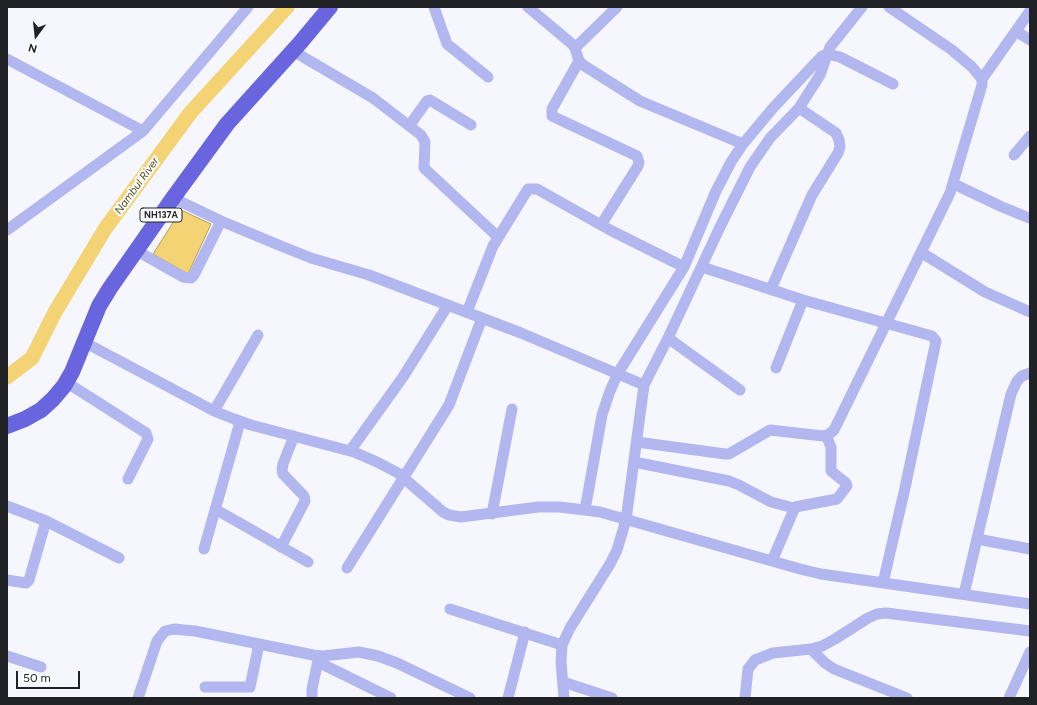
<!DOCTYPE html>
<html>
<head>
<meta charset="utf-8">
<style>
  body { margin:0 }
  #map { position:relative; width:1037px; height:705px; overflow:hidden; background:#f6f7fe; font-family:Figtree,sans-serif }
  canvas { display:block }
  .frame { position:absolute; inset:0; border:8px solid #212226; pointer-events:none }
  .north { position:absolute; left:16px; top:16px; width:40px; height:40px; -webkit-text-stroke:3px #fff; paint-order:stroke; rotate:195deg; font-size:11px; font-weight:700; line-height:16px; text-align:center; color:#212226 }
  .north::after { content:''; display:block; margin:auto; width:14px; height:18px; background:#212226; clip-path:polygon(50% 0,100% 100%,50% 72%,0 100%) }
  .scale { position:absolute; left:16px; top:671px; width:64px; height:18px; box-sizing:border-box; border:2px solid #212226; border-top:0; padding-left:5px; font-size:12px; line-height:14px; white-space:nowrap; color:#212226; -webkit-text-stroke:3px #fff; paint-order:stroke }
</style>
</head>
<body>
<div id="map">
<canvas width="1037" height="705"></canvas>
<div class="frame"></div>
<div class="north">N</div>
<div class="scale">50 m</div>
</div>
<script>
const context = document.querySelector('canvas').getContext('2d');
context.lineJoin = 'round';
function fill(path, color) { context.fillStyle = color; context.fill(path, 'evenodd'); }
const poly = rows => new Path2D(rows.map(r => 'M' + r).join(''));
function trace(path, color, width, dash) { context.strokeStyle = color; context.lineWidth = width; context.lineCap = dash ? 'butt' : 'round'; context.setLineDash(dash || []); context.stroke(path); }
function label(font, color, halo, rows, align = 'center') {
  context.font = font + ' Figtree,sans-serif'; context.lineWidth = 4; context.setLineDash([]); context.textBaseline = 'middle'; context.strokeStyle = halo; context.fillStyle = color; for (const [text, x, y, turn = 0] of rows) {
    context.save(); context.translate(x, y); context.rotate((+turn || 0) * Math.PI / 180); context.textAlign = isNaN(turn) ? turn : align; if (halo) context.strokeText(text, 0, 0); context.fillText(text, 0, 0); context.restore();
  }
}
const water = poly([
  [181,210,211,224,188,274,153,254,181,210]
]);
fill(water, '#f4d375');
trace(water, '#b59e5d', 1);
trace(poly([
  [7,377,32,358,55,312,105,229,191,112,287,7]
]), '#f4d375', 15);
trace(poly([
  [434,7,447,44,488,77],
  [528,7,572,44,575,48,579,61,583,65,640,101,743,144],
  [1016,31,1030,40],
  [575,48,617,7],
  [293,51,373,98,421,135,425,142,424,168,498,237],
  [7,59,143,131],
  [579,61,552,109,552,116,637,156,639,162,638,166,601,225],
  [982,79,1030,11],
  [409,126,427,101,430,100,471,125],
  [1014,155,1030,136],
  [954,184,1000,206,1029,218],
  [173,198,221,221,281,246,311,258,369,275,521,333,644,385],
  [7,230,143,131,248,7],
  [137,251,183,277,191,278,194,275,221,221],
  [922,253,985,292,1030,312],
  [702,267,803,300,932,336,936,341,905,488,883,583],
  [771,289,812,195,838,153,840,147,839,140,836,133,799,108],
  [467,312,493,246,528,189,537,189,610,230,684,267],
  [668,338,740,390],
  [84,342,214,411,234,419,251,425,354,452,377,462,398,473,443,512,449,515,461,517,538,507,559,507,585,510,600,512,800,569,821,574,1030,604],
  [776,368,803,300],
  [66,382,146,433,148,439,128,479],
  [214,411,258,335],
  [637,442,725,454,729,454,770,430,823,436,828,435,834,430,950,193,982,85,982,79,972,67,952,50,889,7],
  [350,451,403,377,448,305],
  [634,462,729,481,739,485,771,502,794,508],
  [7,506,46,521,119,558],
  [215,509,308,562],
  [585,510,602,415,610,391,618,373,684,267,716,191,731,162,743,144,773,108,822,56,827,54,840,57,893,84],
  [492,514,512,409],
  [977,539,1030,549],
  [281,547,305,501,304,496,283,474,282,470,283,464,294,436],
  [204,549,240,422],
  [772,561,795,507,837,499,847,486,846,483,831,471,831,447,826,435],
  [347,568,449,405,482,318],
  [7,580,26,583,29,580,46,521],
  [964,594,1011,394,1017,381,1022,376,1030,373],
  [450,609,562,645],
  [811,649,825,663,834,669,907,698],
  [7,656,41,667],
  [318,662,391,698],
  [563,682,612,698],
  [205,687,250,687,259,644],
  [138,698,157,641,165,631,174,629,195,631,313,655,323,656,359,652,378,656,397,663,470,698],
  [312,698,312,689,319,656],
  [508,698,525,632],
  [564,698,561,662,562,645,570,628,610,564,617,550,626,520,644,385,668,338,720,227,750,167,770,138,799,108,820,75,830,47,862,7],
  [745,698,748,669,755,660,773,653,811,649,822,646,835,639,868,618,877,614,886,613,1030,631],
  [1009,698,1030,652]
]), '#b2b7f0', 11);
trace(poly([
  [7,426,25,419,41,410,53,399,64,386,72,372,99,306,110,288,173,198,227,124,300,43,330,7]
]), '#6865de', 16);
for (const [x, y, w] of [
  [161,215,42]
]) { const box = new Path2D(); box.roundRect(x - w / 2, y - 7, w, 14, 3); context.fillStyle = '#fff'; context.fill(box); trace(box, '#212226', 1); }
label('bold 9px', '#212226', null, [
  ["NH137A",161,215]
]);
label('italic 11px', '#594c24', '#fff', [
  ["Nambul River",137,186,-54]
]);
</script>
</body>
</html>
